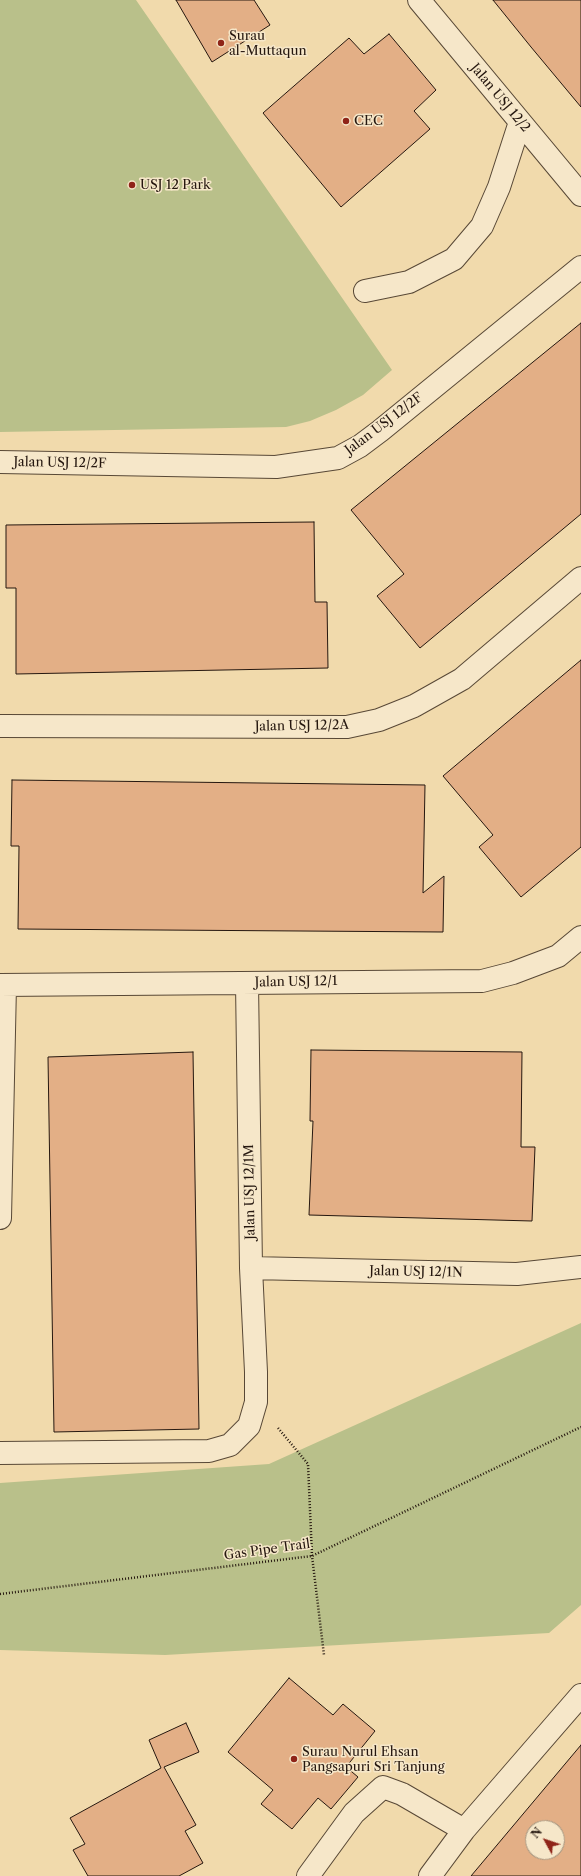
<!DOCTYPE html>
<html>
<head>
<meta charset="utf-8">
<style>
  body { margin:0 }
  #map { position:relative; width:581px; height:1876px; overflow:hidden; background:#f1daac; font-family:"Libre Caslon Text",serif }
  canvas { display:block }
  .north { position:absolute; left:525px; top:1820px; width:40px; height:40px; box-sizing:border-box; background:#f6e7c9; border:1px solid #a2947f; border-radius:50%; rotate:310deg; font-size:11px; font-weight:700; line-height:16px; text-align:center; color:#25170f }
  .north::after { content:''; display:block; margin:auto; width:14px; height:18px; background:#8f2418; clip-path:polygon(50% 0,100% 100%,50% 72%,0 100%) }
</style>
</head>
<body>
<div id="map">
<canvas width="581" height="1876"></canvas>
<div class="north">N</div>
</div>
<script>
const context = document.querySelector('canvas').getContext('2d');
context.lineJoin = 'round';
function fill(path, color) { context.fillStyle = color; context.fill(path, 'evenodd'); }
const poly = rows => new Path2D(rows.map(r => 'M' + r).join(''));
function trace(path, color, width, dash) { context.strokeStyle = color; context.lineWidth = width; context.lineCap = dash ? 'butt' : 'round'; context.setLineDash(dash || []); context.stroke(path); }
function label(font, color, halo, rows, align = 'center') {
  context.font = font + ' "Libre Caslon Text",serif'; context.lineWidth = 3; context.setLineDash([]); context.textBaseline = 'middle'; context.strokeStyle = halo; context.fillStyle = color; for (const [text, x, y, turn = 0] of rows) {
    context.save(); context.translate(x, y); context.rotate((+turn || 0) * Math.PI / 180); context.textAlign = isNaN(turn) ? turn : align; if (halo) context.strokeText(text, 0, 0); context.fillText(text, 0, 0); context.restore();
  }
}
fill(poly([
  [0,0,136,0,392,370,363,395,336,410,310,421,286,427,0,432],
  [581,1323,581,1605,549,1633,165,1655,0,1650,0,1483,269,1464]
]), '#b9c08a');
const building = poly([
  [176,0,254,0,270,25,212,62,176,0],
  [493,0,581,0,581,107,531,47,493,0],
  [389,34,436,90,414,111,430,129,341,207,263,113,349,38,364,54,389,34],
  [581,323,581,514,420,648,377,596,404,574,351,510,581,323],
  [314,522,315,602,327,602,328,668,16,674,16,588,6,588,6,525,314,522],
  [581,660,581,847,521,897,479,847,493,835,443,776,581,660],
  [12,780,425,785,423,893,444,876,443,932,18,929,19,846,11,846,12,780],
  [311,1050,522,1052,521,1147,535,1147,532,1221,309,1215,313,1121,310,1121,311,1050],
  [193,1052,199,1429,54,1432,48,1057,193,1052],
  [289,1678,333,1715,343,1704,375,1731,346,1767,358,1777,331,1809,318,1798,292,1829,261,1804,273,1790,228,1752,289,1678],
  [186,1723,199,1752,164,1767,196,1825,185,1831,203,1863,179,1876,88,1876,73,1850,85,1844,70,1818,161,1768,149,1740,186,1723],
  [581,1745,581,1876,471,1876,581,1745],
  [533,1828,557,1828,557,1852,533,1852,533,1828]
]);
fill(building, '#e3af86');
trace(building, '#25170f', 1);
const minor = poly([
  [419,0,581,195],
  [365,291,409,282,454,259,482,226,499,187,520,122],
  [0,462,276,467,338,458,360,446,380,431,581,267],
  [0,726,347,727,379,720,414,706,462,679,581,578],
  [0,985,482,981,513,973,558,956,581,937],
  [0,1218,5,985],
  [251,1268,517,1274,581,1267],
  [0,1453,209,1451,230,1445,249,1426,256,1402,256,1372,251,1268,247,983],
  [308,1876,354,1813,383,1787,402,1794,464,1830],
  [430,1876,464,1830,581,1695]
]);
trace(minor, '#584836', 24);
trace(poly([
  [278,1428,308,1464,312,1556,324,1655],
  [0,1594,312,1556,581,1427]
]), '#25170f', 2.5, [1, 2]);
trace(minor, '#f6e7c9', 22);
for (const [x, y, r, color] of [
  [221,43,4,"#8f2418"],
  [346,121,4,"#8f2418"],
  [132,185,4,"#8f2418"],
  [294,1759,4,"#8f2418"]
]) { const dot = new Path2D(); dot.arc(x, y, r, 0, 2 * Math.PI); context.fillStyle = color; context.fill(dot); trace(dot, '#f6e7c9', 1.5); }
label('13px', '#25170f', '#f6e7c9', [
  ["Surau",229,36],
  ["al-Muttaqun",229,51],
  ["CEC",354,121],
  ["USJ 12 Park",140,185],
  ["Surau Nurul Ehsan",302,1752],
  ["Pangsapuri Sri Tanjung",302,1767]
], 'left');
label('13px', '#25170f', '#f6e7c9', [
  ["Jalan USJ 12/2",500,98,50],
  ["Jalan USJ 12/2F",384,424,-37],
  ["Jalan USJ 12/2F",60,463,1],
  ["Jalan USJ 12/2A",302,726,-1],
  ["Jalan USJ 12/1",296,982,-1],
  ["Jalan USJ 12/1M",250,1192,-91],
  ["Jalan USJ 12/1N",416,1272,1],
  ["Gas Pipe Trail",267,1550,-8]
]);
</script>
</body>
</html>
